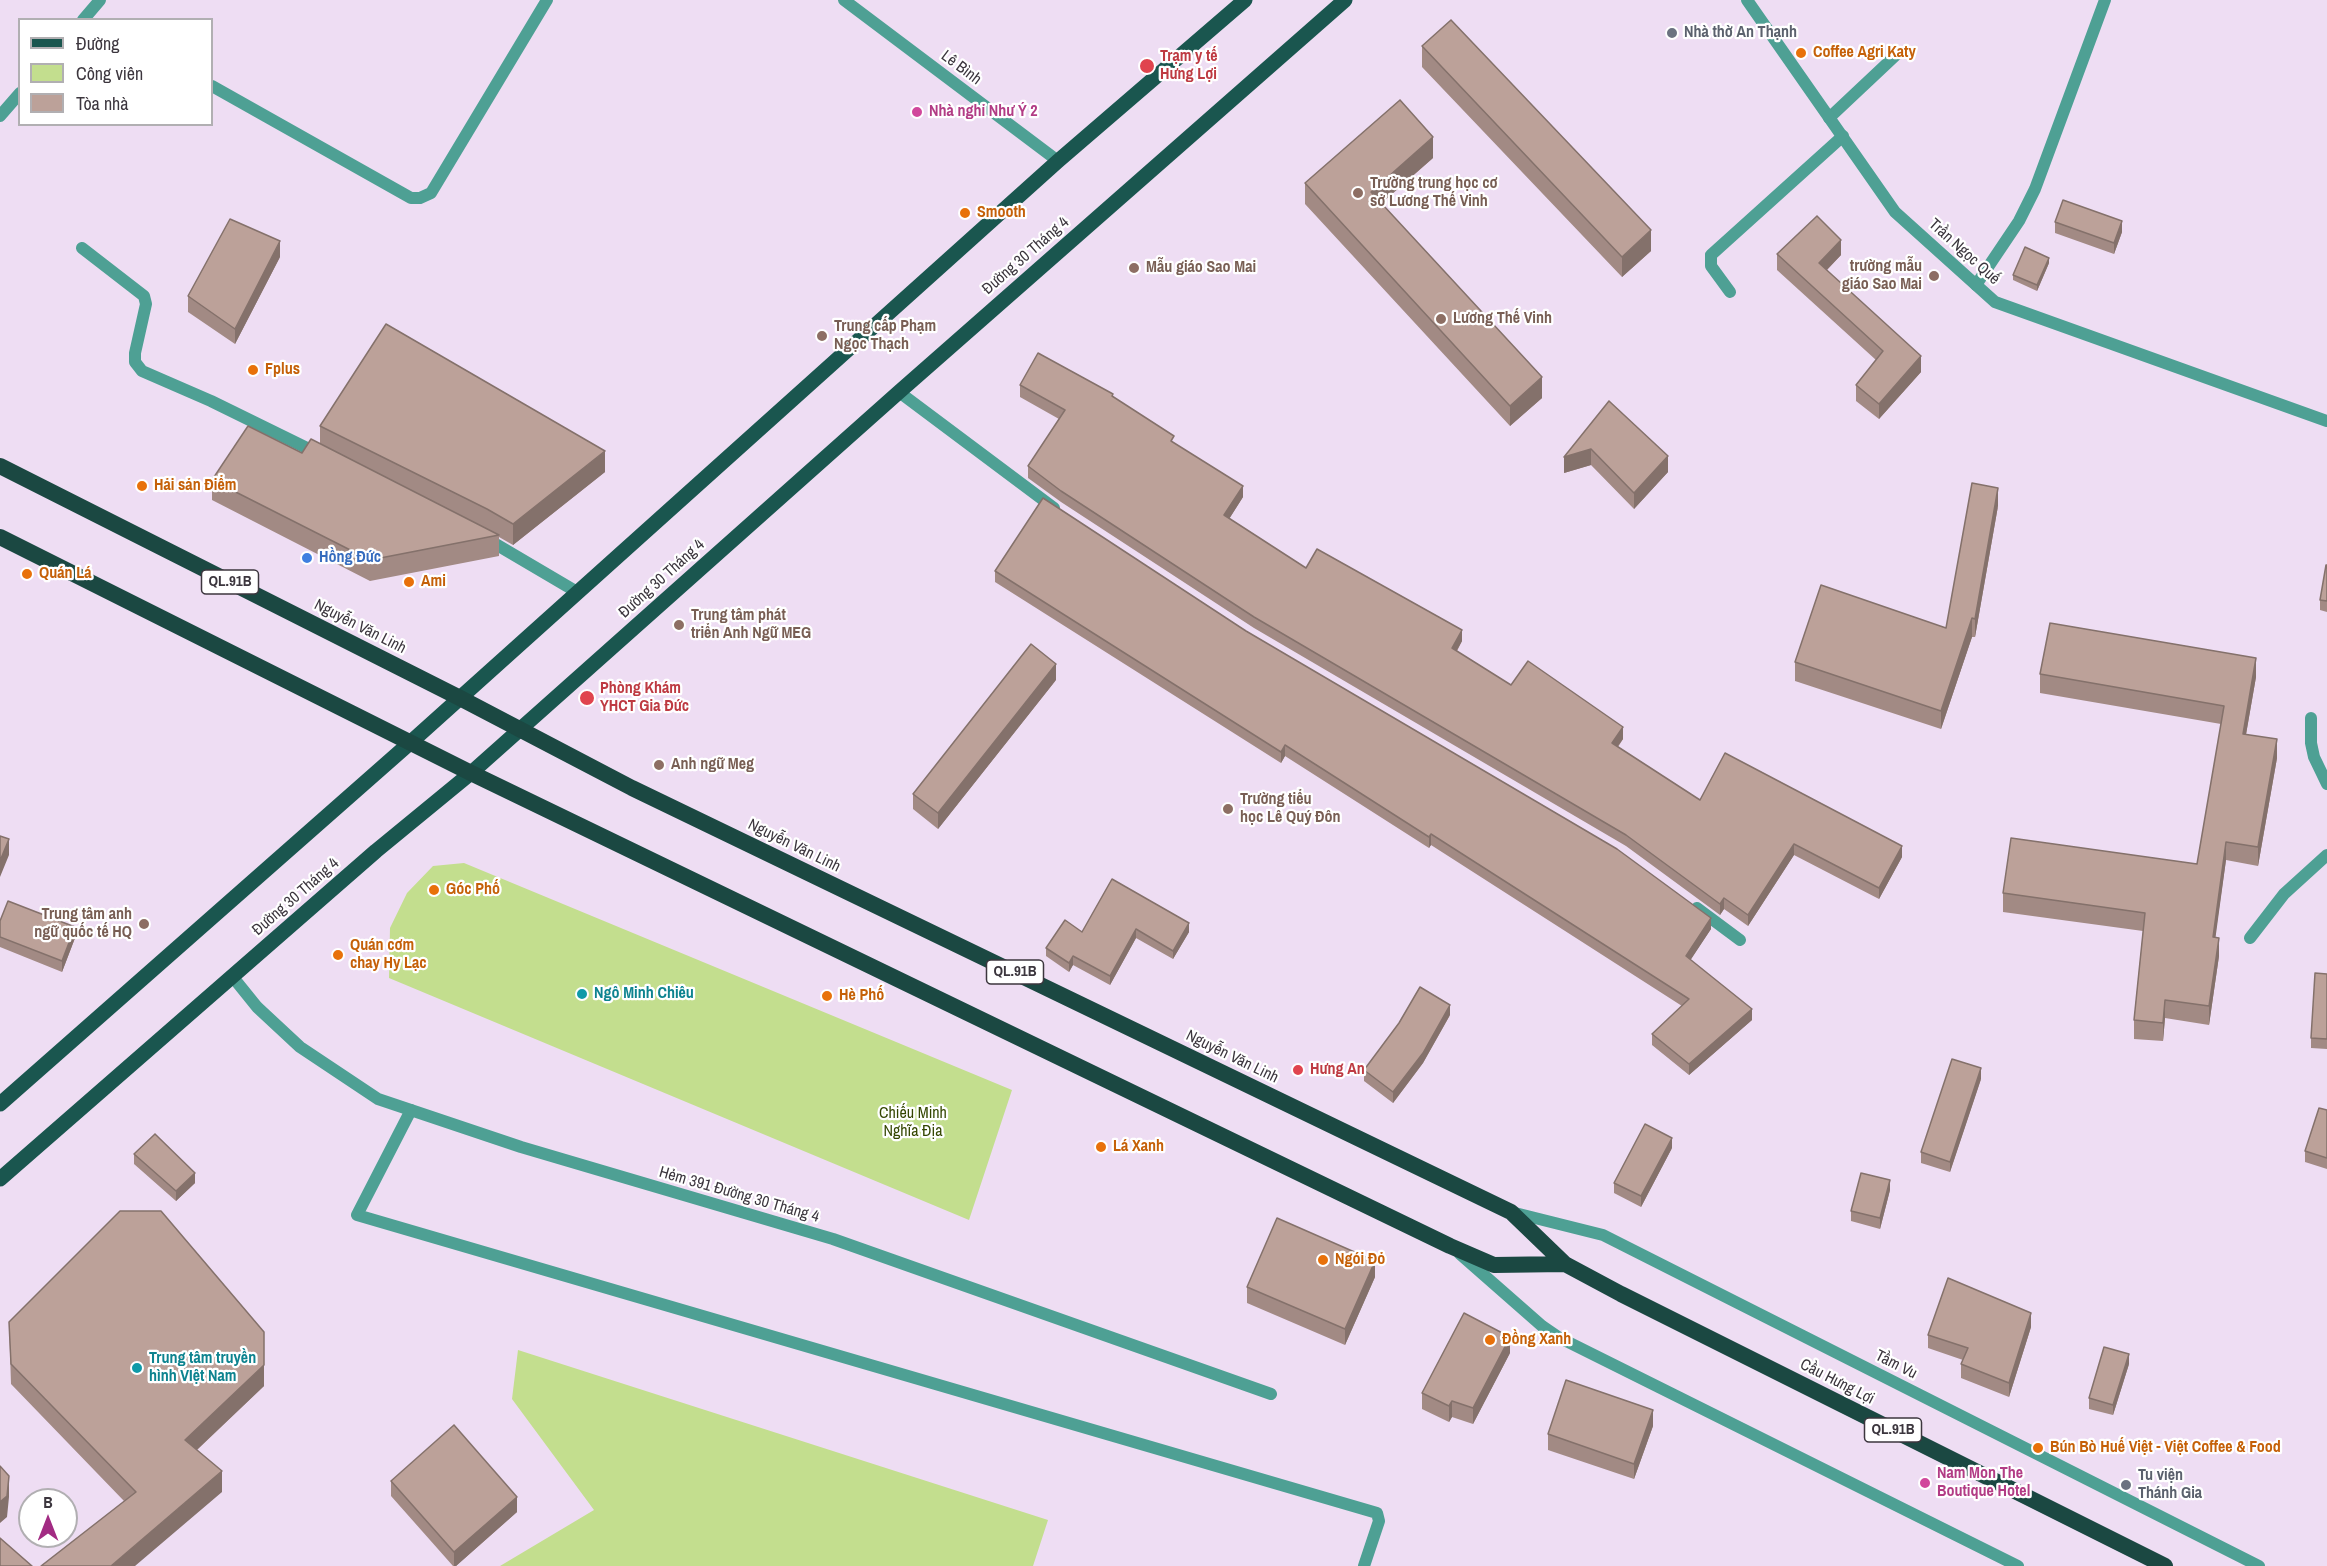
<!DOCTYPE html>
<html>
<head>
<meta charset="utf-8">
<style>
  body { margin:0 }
  #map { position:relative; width:2327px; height:1566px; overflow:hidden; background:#eeddf3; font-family:"Archivo Narrow",sans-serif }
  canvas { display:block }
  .legend { position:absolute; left:18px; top:18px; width:195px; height:108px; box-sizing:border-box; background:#fff; border:2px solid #b1afb2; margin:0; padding:8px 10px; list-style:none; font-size:18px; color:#3c363e }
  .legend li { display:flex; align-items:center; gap:12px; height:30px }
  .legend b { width:30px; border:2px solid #b1afb2 }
  .north { position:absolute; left:18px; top:1488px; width:60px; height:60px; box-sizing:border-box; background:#fff; border:2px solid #b1afb2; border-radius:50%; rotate:0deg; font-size:16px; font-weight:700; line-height:24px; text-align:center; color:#3c363e }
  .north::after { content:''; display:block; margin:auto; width:21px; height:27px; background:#a22b83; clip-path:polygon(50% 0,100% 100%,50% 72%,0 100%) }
</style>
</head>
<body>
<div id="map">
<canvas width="2327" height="1566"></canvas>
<ul class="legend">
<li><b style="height:8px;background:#1a564f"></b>Đường</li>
<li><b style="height:16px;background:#c3de8e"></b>Công viên</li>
<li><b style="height:16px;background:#bca199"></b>Tòa nhà</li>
</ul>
<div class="north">B</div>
</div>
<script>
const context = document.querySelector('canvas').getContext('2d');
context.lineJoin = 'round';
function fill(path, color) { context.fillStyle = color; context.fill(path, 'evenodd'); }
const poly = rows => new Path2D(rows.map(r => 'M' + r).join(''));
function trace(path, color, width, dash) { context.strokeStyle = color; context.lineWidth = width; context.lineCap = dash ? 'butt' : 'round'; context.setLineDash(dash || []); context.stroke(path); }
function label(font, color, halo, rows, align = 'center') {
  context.font = font + ' "Archivo Narrow",sans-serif'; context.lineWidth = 4.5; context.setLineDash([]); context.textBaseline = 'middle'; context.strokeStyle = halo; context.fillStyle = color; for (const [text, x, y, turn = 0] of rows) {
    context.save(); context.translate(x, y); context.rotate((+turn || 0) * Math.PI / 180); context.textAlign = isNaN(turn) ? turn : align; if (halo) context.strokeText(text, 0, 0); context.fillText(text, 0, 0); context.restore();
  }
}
fill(poly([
  [464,863,1012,1090,969,1220,389,978,390,928,407,893,433,866],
  [518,1350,1048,1520,1033,1566,500,1566,594,1510,512,1399]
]), '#c3de8e');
trace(poly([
  [82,248,144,296,146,304,135,353,135,362,142,371,211,401,319,454],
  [1730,292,1711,266,1711,255,1843,136],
  [487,539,577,592],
  [2311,718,2311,743,2314,757,2327,784],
  [2250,938,2284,894,2327,855],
  [411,1110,357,1215,1377,1513,1379,1521,1364,1566]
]), '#4ea094', 12);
trace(poly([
  [83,20,100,0],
  [212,86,411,198,420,198,431,193,547,0],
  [0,116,20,93],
  [1829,118,1896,55],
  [1976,285,2019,221,2035,189,2105,0],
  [899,392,1054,508],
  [1697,908,1740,940],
  [232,976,257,1007,300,1047,378,1099,521,1147,833,1239,1271,1394],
  [1511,1212,1603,1235,2259,1566],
  [1460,1254,1542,1326,1558,1337,2018,1566]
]), '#4ea094', 12);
trace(poly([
  [844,0,1058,161],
  [1747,0,1895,212,1995,302,2327,421]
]), '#4ea094', 12);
trace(poly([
  [0,1104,411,742,1058,161,1245,0],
  [0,1179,376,851,471,773,899,392,1345,0]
]), '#1a564f', 15);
trace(poly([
  [0,466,460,698,632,788,1511,1212,1565,1264,1621,1294,2165,1566],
  [0,537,471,773,1450,1246,1494,1265,1565,1264]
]), '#1b4842', 16);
fill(poly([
  [1422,46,1651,251,1622,277,1422,67],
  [1433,158,1382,203,1542,398,1510,426,1305,204,1305,183],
  [2055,222,2122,232,2114,254,2055,233],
  [1777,254,1841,255,1827,270,1921,372,1879,419,1856,401,1856,385,1876,360,1777,270],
  [280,257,235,344,188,312,188,296],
  [2049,263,2037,291,2013,280,2013,275],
  [1020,385,1113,397,1174,443,1243,497,1229,519,1306,568,1462,641,1457,651,1511,685,1623,739,1618,747,1700,800,1902,857,1879,899,1794,855,1748,926,1724,909,1720,915,1626,846,1254,628,1061,502,1028,478,1028,466,1059,419,1020,397],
  [1609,401,1668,472,1634,509,1591,465,1564,473],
  [320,426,605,472,513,545,499,537,499,556,370,581,212,500,212,480,302,453,320,444],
  [1998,506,1975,637,1972,637,1941,729,1795,681,1795,662,1946,628],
  [2327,565,2327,612,2320,610,2320,600],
  [995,571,1246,631,1711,929,1690,960,1752,1020,1689,1075,1652,1045,1652,1034,1682,1006,1431,845,1429,848,1285,756,1281,763,995,582],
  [2040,674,2256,677,2246,734,2277,758,2258,866,2226,860,2215,937,2219,956,2209,1025,2165,1018,2163,1041,2134,1039,2134,1020,2143,931,2003,912,2003,893,2197,864,2221,724,2040,693],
  [1056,680,938,829,913,809,913,794],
  [1112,879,1189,932,1173,959,1136,938,1110,985,1073,965,1069,972,1046,956,1046,948,1082,932],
  [0,921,75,938,62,972,0,947],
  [2327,974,2327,1049,2311,1048,2311,1038],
  [1450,1015,1423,1063,1393,1103,1364,1081,1364,1070],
  [1981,1079,1950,1172,1921,1163,1921,1152],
  [2327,1110,2327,1169,2305,1162,2305,1151],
  [1672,1148,1641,1207,1614,1193,1614,1183],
  [134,1154,195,1183,176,1201,134,1164],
  [1890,1190,1880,1229,1851,1221,1851,1211],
  [1375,1277,1345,1345,1247,1303,1247,1287],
  [9,1322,264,1386,197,1450,222,1492,124,1501,11,1384],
  [2031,1327,2009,1397,1961,1378,1961,1364,1963,1360,1928,1348,1928,1335],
  [1510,1353,1473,1424,1452,1417,1449,1422,1422,1409,1422,1393],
  [2129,1364,2113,1415,2089,1409,2089,1398],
  [1653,1426,1634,1479,1548,1450,1548,1434],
  [391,1481,517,1512,456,1566,453,1566,391,1496]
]), '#a28a84');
fill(poly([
  [1433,137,1433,158,1371,212,1371,192],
  [2122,221,2122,232,2114,254,2114,243],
  [1651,230,1651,251,1622,277,1622,257],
  [1841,240,1841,255,1819,278,1819,263],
  [280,241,280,257,235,344,235,329],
  [2049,258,2049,263,2037,291,2037,285],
  [1921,356,1921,372,1879,419,1879,404],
  [1542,377,1542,398,1510,426,1510,406],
  [1591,449,1591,465,1564,473,1564,457],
  [605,451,605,472,513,545,513,524],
  [1668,456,1668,472,1634,509,1634,493],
  [1243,486,1243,497,1224,527,1224,515],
  [1998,488,1998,506,1975,637,1975,619],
  [1972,618,1972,637,1941,729,1941,711],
  [1462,630,1462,641,1452,659,1452,648],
  [2256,658,2256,677,2243,752,2243,734],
  [1056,664,1056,680,938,829,938,813],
  [1623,727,1623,739,1612,754,1612,743],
  [2277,739,2277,758,2258,866,2258,847],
  [1285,745,1285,756,1281,763,1281,752],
  [1431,834,1431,845,1429,848,1429,837],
  [9,839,9,855,0,877,0,861],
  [2226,842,2226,860,2213,956,2213,937],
  [1794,844,1794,855,1748,926,1748,915],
  [1902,846,1902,857,1879,899,1879,888],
  [1724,898,1724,909,1720,915,1720,904],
  [1711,918,1711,929,1686,967,1686,956],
  [1189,923,1189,932,1173,959,1173,951],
  [75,927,75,938,62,972,62,961],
  [1136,929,1136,938,1110,985,1110,976],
  [2219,938,2219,956,2209,1025,2209,1006],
  [1073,956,1073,965,1069,972,1069,963],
  [2165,1000,2165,1018,2163,1041,2163,1023],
  [1450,1005,1450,1015,1423,1063,1393,1103,1393,1092],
  [1752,1009,1752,1020,1689,1075,1689,1064],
  [1981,1068,1981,1079,1950,1172,1950,1162],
  [1672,1138,1672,1148,1641,1207,1641,1196],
  [195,1173,195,1183,176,1201,176,1191],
  [1890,1180,1890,1190,1880,1229,1880,1218],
  [1375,1261,1375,1277,1345,1345,1345,1329],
  [2031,1313,2031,1327,2009,1397,2009,1383],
  [1510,1337,1510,1353,1473,1424,1473,1408],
  [2129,1354,2129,1364,2113,1415,2113,1405],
  [264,1365,264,1386,185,1461,185,1440],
  [1452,1401,1452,1417,1449,1422,1449,1406],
  [1653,1410,1653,1426,1634,1479,1634,1464],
  [222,1471,222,1492,135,1566,111,1566],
  [9,1476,9,1497,7,1517,0,1523,0,1502],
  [517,1497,517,1512,456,1566,454,1566,454,1552]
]), '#84716b');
const building = poly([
  [1451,20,1651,230,1622,257,1422,46,1451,20],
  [1400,100,1433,137,1371,192,1542,377,1510,406,1305,183,1400,100],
  [2063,200,2122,221,2114,243,2055,222,2063,200],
  [1817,216,1841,240,1819,263,1921,356,1879,404,1856,385,1883,351,1777,254,1817,216],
  [230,219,280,241,235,329,188,296,230,219],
  [2025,247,2049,258,2037,285,2013,275,2025,247],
  [386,324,605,451,513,524,487,509,320,426,386,324],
  [1038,353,1113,394,1112,396,1174,436,1171,441,1243,486,1224,515,1306,568,1317,549,1462,630,1452,648,1511,685,1528,661,1623,727,1612,743,1700,800,1725,753,1902,846,1879,888,1794,844,1748,915,1724,898,1720,904,1626,835,1254,617,1061,491,1028,466,1065,410,1020,385,1038,353],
  [1609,401,1668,456,1634,493,1591,449,1564,457,1609,401],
  [248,426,302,453,311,439,499,535,370,560,212,480,248,426],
  [1972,483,1998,488,1975,619,1972,618,1941,711,1795,662,1821,585,1946,628,1972,483],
  [1043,498,1246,631,1617,849,1711,918,1686,956,1752,1009,1689,1064,1652,1034,1689,999,1431,834,1429,837,1285,745,1281,752,995,571,1043,498],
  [2326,565,2327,565,2327,601,2320,600,2326,565],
  [2050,623,2256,658,2243,734,2277,739,2258,847,2226,842,2213,937,2219,938,2209,1006,2165,1000,2163,1023,2134,1020,2145,913,2003,893,2011,838,2197,864,2224,706,2040,674,2050,623],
  [1031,644,1056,664,938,813,913,794,1031,644],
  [0,836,9,839,0,861,0,836],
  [1112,879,1189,923,1173,951,1136,929,1110,976,1073,956,1069,963,1046,948,1065,920,1082,932,1112,879],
  [8,901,75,927,62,961,0,937,0,921,8,901],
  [2315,973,2327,974,2327,1039,2311,1038,2315,973],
  [1420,987,1450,1005,1423,1053,1393,1092,1364,1070,1399,1023,1420,987],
  [1952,1059,1981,1068,1950,1162,1921,1152,1952,1059],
  [2319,1108,2327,1110,2327,1158,2305,1151,2319,1108],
  [1645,1124,1672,1138,1641,1196,1614,1183,1645,1124],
  [155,1134,195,1173,176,1191,134,1154,155,1134],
  [1861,1173,1890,1180,1880,1218,1851,1211,1861,1173],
  [120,1211,161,1211,264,1332,264,1365,185,1440,222,1471,111,1566,41,1566,136,1492,11,1364,9,1322,120,1211],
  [1277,1218,1375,1261,1345,1329,1247,1287,1277,1218],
  [1948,1278,2031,1313,2009,1383,1961,1364,1968,1348,1928,1335,1948,1278],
  [1464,1313,1510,1337,1473,1408,1452,1401,1449,1406,1422,1393,1464,1313],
  [2104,1347,2129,1354,2113,1405,2089,1398,2104,1347],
  [1566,1380,1653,1410,1634,1464,1548,1434,1566,1380],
  [454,1425,517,1497,454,1552,391,1481,454,1425],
  [0,1466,9,1476,7,1496,0,1502,0,1466],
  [0,1538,32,1566,0,1566,0,1538]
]);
fill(building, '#bca199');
trace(building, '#84716b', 1.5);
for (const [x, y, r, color] of [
  [1672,33,6,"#6b7280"],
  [1801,53,6,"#e8710a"],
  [1147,66,8,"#e0444e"],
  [917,112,6,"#d1479c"],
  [1358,193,6,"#8d6e63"],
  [965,213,6,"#e8710a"],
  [1134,268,6,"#8d6e63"],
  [1934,276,6,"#8d6e63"],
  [1441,319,6,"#8d6e63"],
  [822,336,6,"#8d6e63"],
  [253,370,6,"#e8710a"],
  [142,486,6,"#e8710a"],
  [307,558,6,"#3f7fe0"],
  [27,574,6,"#e8710a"],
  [409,582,6,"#e8710a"],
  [679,625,6,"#8d6e63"],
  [587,698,8,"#e0444e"],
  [659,765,6,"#8d6e63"],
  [1228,809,6,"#8d6e63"],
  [434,890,6,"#e8710a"],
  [144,924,6,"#8d6e63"],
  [338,955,6,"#e8710a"],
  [582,994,6,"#0f9aa8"],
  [827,996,6,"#e8710a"],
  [1298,1070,6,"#e0444e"],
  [1101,1147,6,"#e8710a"],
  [1323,1260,6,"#e8710a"],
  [1490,1340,6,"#e8710a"],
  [137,1368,6,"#0f9aa8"],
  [2038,1448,6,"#e8710a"],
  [1925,1483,6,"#d1479c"],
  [2126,1485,6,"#6b7280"]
]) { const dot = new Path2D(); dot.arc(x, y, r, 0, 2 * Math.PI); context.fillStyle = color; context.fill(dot); trace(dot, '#fff', 2); }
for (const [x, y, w] of [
  [230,582,57],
  [1015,972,57],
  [1893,1430,57]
]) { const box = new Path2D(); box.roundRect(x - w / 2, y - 12, w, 24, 4.5); context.fillStyle = '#fff'; context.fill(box); trace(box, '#3c363e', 1.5); }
label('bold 15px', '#3c363e', null, [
  ["QL.91B",230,582],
  ["QL.91B",1015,972],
  ["QL.91B",1893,1430]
]);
label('bold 16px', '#5b616d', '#fff', [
  ["Nhà thờ An Thạnh",1684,33],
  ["Tu viện",2138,1476],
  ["Thánh Gia",2138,1494]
], 'left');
label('bold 16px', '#c56008', '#fff', [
  ["Coffee Agri Katy",1813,53],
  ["Smooth",977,213],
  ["Fplus",265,370],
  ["Hải sản Điểm",154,486],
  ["Quán Lá",39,574],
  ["Ami",421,582],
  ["Góc Phố",446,890],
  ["Quán cơm",350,946],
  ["chay Hy Lạc",350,964],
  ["Hè Phố",839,996],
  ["Lá Xanh",1113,1147],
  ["Ngói Đỏ",1335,1260],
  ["Đồng Xanh",1502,1340],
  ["Bún Bò Huế Việt - Việt Coffee & Food",2050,1448]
], 'left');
label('bold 16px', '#be3a42', '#fff', [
  ["Trạm y tế",1160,57],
  ["Hưng Lợi",1160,75],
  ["Phòng Khám",600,689],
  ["YHCT Gia Đức",600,707],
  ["Hưng An",1310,1070]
], 'left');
label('16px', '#3c363e', '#fff', [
  ["Lê Bình",961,68,37],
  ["Trần Ngọc Quế",1964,252,42],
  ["Đường 30 Tháng 4",1026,256,-41],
  ["Đường 30 Tháng 4",662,579,-42],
  ["Nguyễn Văn Linh",360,627,27],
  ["Nguyễn Văn Linh",794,846,26],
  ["Đường 30 Tháng 4",296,897,-41],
  ["Nguyễn Văn Linh",1232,1057,26],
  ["Hẻm 391 Đường 30 Tháng 4",739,1195,16],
  ["Tầm Vu",1896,1365,27],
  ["Cầu Hưng Lợi",1837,1382,27]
]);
label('bold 16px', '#b23c85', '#fff', [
  ["Nhà nghỉ Như Ý 2",929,112],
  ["Nam Mon The",1937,1474],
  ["Boutique Hotel",1937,1492]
], 'left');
label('bold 16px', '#785e54', '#fff', [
  ["Trường trung học cơ",1370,184],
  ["sở Lương Thế Vinh",1370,202],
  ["trường mẫu",1922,267,"right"],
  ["giáo Sao Mai",1922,285,"right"],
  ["Mẫu giáo Sao Mai",1146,268],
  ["Lương Thế Vinh",1453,319],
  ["Trung cấp Phạm",834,327],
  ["Ngọc Thạch",834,345],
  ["Trung tâm phát",691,616],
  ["triển Anh Ngữ MEG",691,634],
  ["Anh ngữ Meg",671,765],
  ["Trường tiểu",1240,800],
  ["học Lê Quý Đôn",1240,818],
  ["Trung tâm anh",132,915,"right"],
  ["ngữ quốc tế HQ",132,933,"right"]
], 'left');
label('bold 16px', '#366cbe', '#fff', [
  ["Hồng Đức",319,558]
], 'left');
label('bold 16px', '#0d838f', '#fff', [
  ["Ngô Minh Chiêu",594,994],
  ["Trung tâm truyền",149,1359],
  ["hình VIệt Nam",149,1377]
], 'left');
label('16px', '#344600', '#fff', [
  ["Chiếu Minh",913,1114],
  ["Nghĩa Địa",913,1132]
]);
</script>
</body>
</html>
